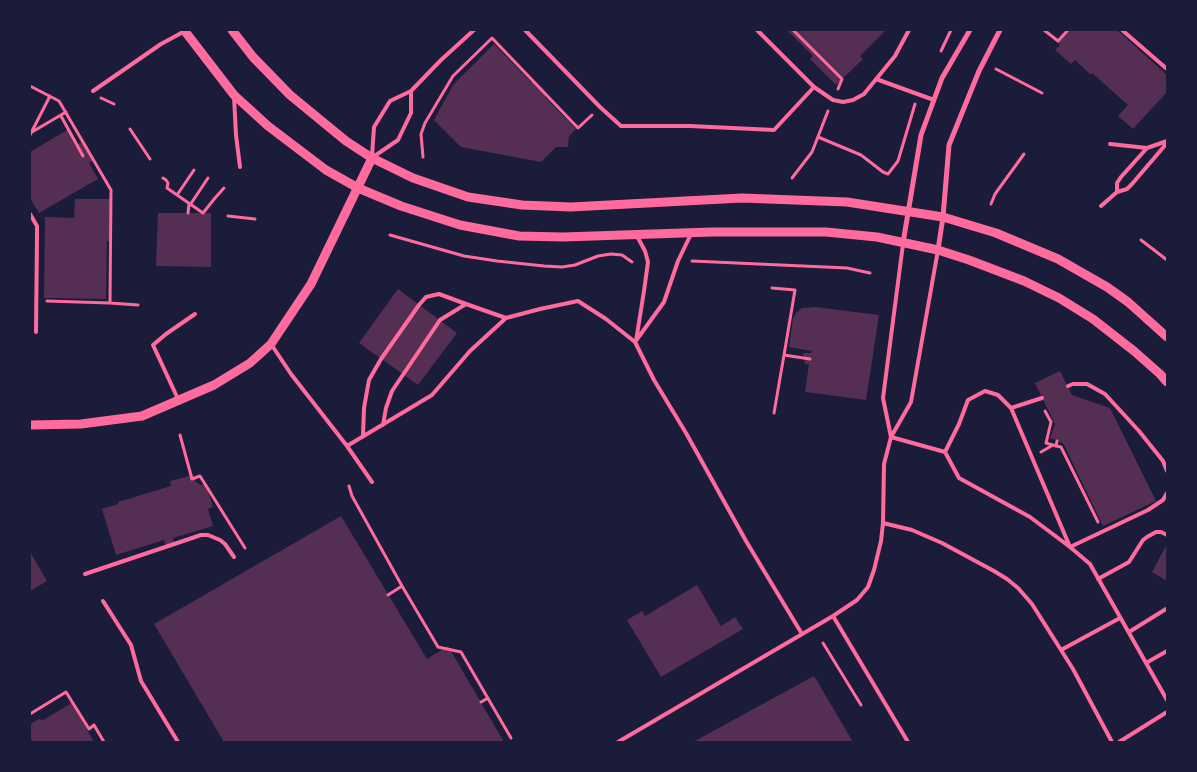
<!DOCTYPE html>
<html>
<head>
<meta charset="utf-8">
<style>
  body { margin:0 }
  #map { position:relative; width:1197px; height:772px; overflow:hidden; background:#1b1b3a; font-family:Cabin,sans-serif }
  canvas { display:block }
  .frame { position:absolute; inset:0; border:31px solid #1b1b3a; pointer-events:none }
</style>
</head>
<body>
<div id="map">
<canvas width="1197" height="772"></canvas>
<div class="frame"></div>
</div>
<script>
const context = document.querySelector('canvas').getContext('2d');
context.lineJoin = 'round';
function fill(path, color) { context.fillStyle = color; context.fill(path, 'evenodd'); }
const poly = rows => new Path2D(rows.map(r => 'M' + r).join(''));
function trace(path, color, width, dash) { context.strokeStyle = color; context.lineWidth = width; context.lineCap = dash ? 'butt' : 'round'; context.setLineDash(dash || []); context.stroke(path); }
fill(poly([
  [787,30,886,30,860,56,863,59,836,85,810,59,813,56],
  [1069,30,1117,30,1167,75,1167,92,1133,129,1118,116,1128,105,1092,73,1091,75,1075,60,1071,64,1055,50,1060,45,1058,43],
  [494,44,531,82,533,79,547,94,545,97,576,129,569,136,568,147,556,147,541,162,461,147,434,120,453,85],
  [69,129,78,144,84,141,95,160,89,163,98,179,39,213,30,198,30,152],
  [75,199,111,199,109,241,107,241,106,299,44,298,45,217,74,218],
  [158,213,211,213,211,267,156,266],
  [398,289,457,333,418,385,359,343],
  [816,307,879,315,866,400,805,392,809,364,805,364,803,353,811,353,812,351,789,347,793,318,797,312,802,308],
  [1060,371,1072,395,1110,408,1156,501,1103,526,1063,443,1050,438,1055,424,1035,383],
  [193,475,196,482,201,485,206,484,213,507,208,509,213,526,173,538,174,543,166,546,164,540,116,555,102,509,118,504,118,502,171,486,170,481],
  [341,516,427,659,448,646,504,742,224,742,154,624],
  [1167,544,1167,581,1152,572],
  [30,552,47,581,30,591],
  [697,585,721,626,735,617,743,629,661,677,627,620,642,611,645,616],
  [814,676,853,742,693,742],
  [72,703,94,742,33,742,30,737,30,724,39,719,43,720]
]), '#542f53');
trace(poly([
  [793,30,842,79,838,89],
  [1044,30,1058,41,1068,30],
  [941,51,951,30],
  [996,69,1042,93],
  [30,86,59,101,111,190,110,303,47,301],
  [101,98,114,104],
  [61,116,83,156],
  [130,129,150,159],
  [32,132,66,112],
  [30,135,50,96],
  [818,137,861,155,883,172,888,174,898,161,915,104],
  [423,157,421,134,425,123,450,81,453,76,492,38,578,128,592,115],
  [163,178,166,180,168,183,167,188,203,213,215,198,224,188],
  [792,178,812,152,828,111],
  [177,195,194,170],
  [991,204,995,194,1024,154],
  [190,205,208,178],
  [188,213,189,204],
  [228,216,255,219],
  [390,235,464,256,497,261,544,266,562,267,575,265,598,256,611,254,622,255,632,262],
  [1141,240,1167,260],
  [692,261,847,268,870,273],
  [772,288,795,290,784,355,810,359],
  [110,303,138,305],
  [1045,411,1051,422,1046,443,1056,446],
  [774,413,784,355],
  [180,435,192,479,200,476,245,548],
  [1057,441,1056,446,1061,447,1098,522],
  [1041,452,1053,445],
  [349,486,352,496,402,586,438,647,461,652,511,738],
  [388,595,402,586],
  [823,643,861,705],
  [481,702,488,698],
  [30,714,66,692,89,729,94,725,104,742]
]), '#ff6b9d', 3);
trace(poly([
  [525,30,600,107,621,126,690,126,774,130,814,87,833,100,843,102,853,100,864,94,895,56,909,30],
  [757,30,814,87],
  [1122,30,1167,69],
  [876,79,934,100],
  [93,91,161,44,185,31],
  [234,97,236,135,240,167],
  [1110,144,1147,148,1167,141],
  [372,156,374,127,390,101,411,91,441,60,474,30],
  [373,157,398,140,411,113,411,91],
  [1117,192,1117,183,1121,177,1147,148],
  [1101,206,1117,192,1127,189,1132,184,1167,143],
  [30,214,37,226,37,237,36,332],
  [636,341,644,291,648,262,645,251,637,236],
  [635,342,664,302,678,261,691,234],
  [271,344,291,374,347,446,372,482],
  [1068,386,1073,384,1087,384,1105,394,1139,431,1163,461,1167,471],
  [178,399,153,345,166,334,195,314],
  [1011,408,1042,398],
  [383,425,386,408,392,391,440,320,466,304,506,318],
  [363,436,364,408,369,380,381,359,419,305,426,297,439,294,466,304],
  [891,437,945,452,959,478,1030,517,1070,547,1090,564,1167,700],
  [891,437,883,398,903,244],
  [347,446,432,395,470,351,506,318,540,309,578,301,606,319,635,342,654,380,686,433,746,541,802,634],
  [945,452,959,424,968,400,985,391,998,395,1011,408,1070,547,1148,510,1163,500,1167,493],
  [883,523,912,530,942,543,994,571,1007,579,1018,588,1032,604,1073,669,1112,742],
  [85,574,201,535,208,535,220,540,225,544,234,557],
  [1098,579,1129,562,1143,540,1147,537,1156,532,1161,532,1167,535],
  [103,601,131,645,141,681,178,742],
  [833,616,908,742],
  [1129,632,1166,609],
  [1061,650,1120,618],
  [1146,663,1167,651],
  [618,742,833,616,857,600,868,587,874,570,881,541,883,523,884,464,891,437,911,402,938,250],
  [1119,742,1167,712]
]), '#ff6b9d', 4);
trace(poly([
  [903,243,921,135,942,78,970,30],
  [938,250,943,217,949,145,979,71,1000,30]
]), '#ff6b9d', 5);
trace(poly([
  [184,30,234,95,268,126,326,170,358,188,401,206,460,225,519,236,563,237,712,232,826,232,877,237,938,250,969,260,1024,281,1059,298,1093,319,1134,351,1160,374,1167,382],
  [232,30,253,57,290,95,346,141,372,158,413,178,468,197,522,205,571,207,742,198,847,202,943,217,996,233,1058,259,1107,287,1128,302,1167,337],
  [30,425,81,424,142,416,214,385,250,363,271,344,311,284,372,158]
]), '#ff6b9d', 9);
</script>
</body>
</html>
